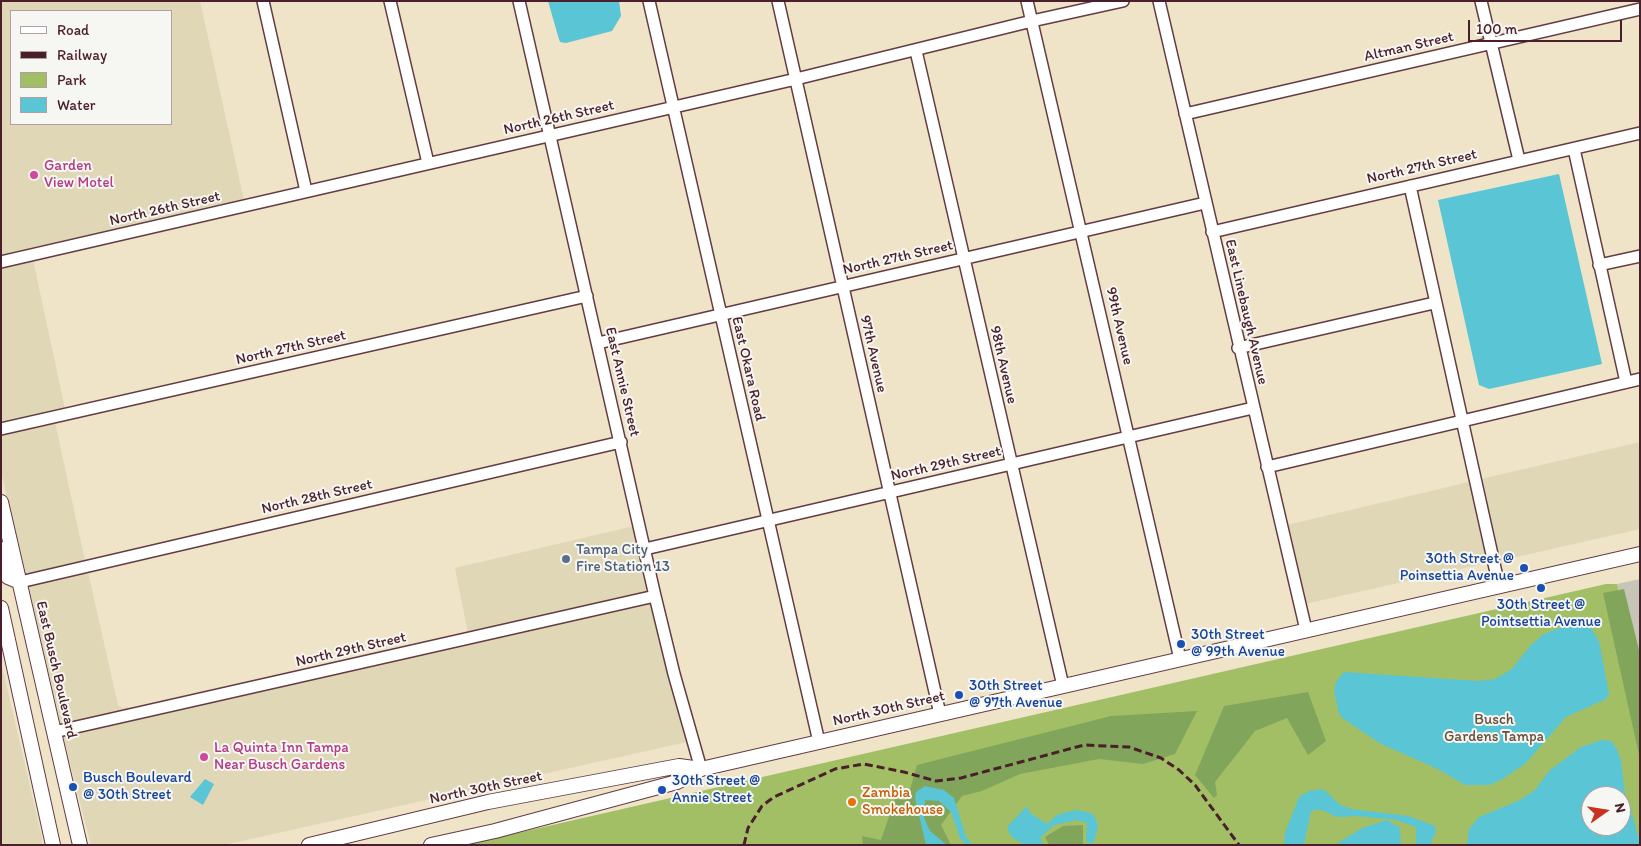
<!DOCTYPE html>
<html>
<head>
<meta charset="utf-8">
<style>
  body { margin:0 }
  #map { position:relative; width:1641px; height:846px; overflow:hidden; background:#efe3c8; font-family:Itim,sans-serif }
  canvas { display:block }
  .frame { position:absolute; inset:0; border:2px solid #4a1f2b; pointer-events:none }
  .legend { position:absolute; left:10px; top:10px; width:162px; height:115px; box-sizing:border-box; background:#f6f6f2; border:1px solid #b1a0a2; margin:0; padding:6px 9px; list-style:none; font-size:15px; color:#4a1f2b }
  .legend li { display:flex; align-items:center; gap:10px; height:25px }
  .legend b { width:25px; border:1px solid #b1a0a2 }
  .north { position:absolute; left:1581px; top:786px; width:50px; height:50px; box-sizing:border-box; background:#f6f6f2; border:1px solid #b1a0a2; border-radius:50%; rotate:77deg; font-size:14px; font-weight:700; line-height:20px; text-align:center; color:#4a1f2b }
  .north::after { content:''; display:block; margin:auto; width:18px; height:22px; background:#c8321e; clip-path:polygon(50% 0,100% 100%,50% 72%,0 100%) }
  .scale { position:absolute; left:1468px; top:20px; width:154px; height:22px; box-sizing:border-box; border:2px solid #4a1f2b; border-top:0; padding-left:6px; font-size:15px; line-height:18px; white-space:nowrap; color:#4a1f2b; -webkit-text-stroke:4px #f6f6f2; paint-order:stroke }
</style>
</head>
<body>
<div id="map">
<canvas width="1641" height="846"></canvas>
<div class="frame"></div>
<ul class="legend">
<li><b style="height:6px;background:#fff"></b>Road</li>
<li><b style="height:6px;background:#4a1f2b"></b>Railway</li>
<li><b style="height:14px;background:#a2bf66"></b>Park</li>
<li><b style="height:14px;background:#5ac5d5"></b>Water</li>
</ul>
<div class="north">N</div>
<div class="scale">100 m</div>
</div>
<script>
const context = document.querySelector('canvas').getContext('2d');
context.lineJoin = 'round';
function fill(path, color) { context.fillStyle = color; context.fill(path, 'evenodd'); }
const poly = rows => new Path2D(rows.map(r => 'M' + r).join(''));
function trace(path, color, width, dash) { context.strokeStyle = color; context.lineWidth = width; context.lineCap = dash ? 'butt' : 'round'; context.setLineDash(dash || []); context.stroke(path); }
function label(font, color, halo, rows, align = 'center') {
  context.font = font + ' Itim,sans-serif'; context.lineWidth = 4; context.setLineDash([]); context.textBaseline = 'middle'; context.strokeStyle = halo; context.fillStyle = color; for (const [text, x, y, turn = 0] of rows) {
    context.save(); context.translate(x, y); context.rotate((+turn || 0) * Math.PI / 180); context.textAlign = isNaN(turn) ? turn : align; if (halo) context.strokeText(text, 0, 0); context.fillText(text, 0, 0); context.restore();
  }
}
fill(poly([
  [1,1,200,1,244,200,1,256],
  [171,11,171,124,11,124,11,11],
  [33,260,65,409,1,424,1,267],
  [55,422,85,561,25,575,1,472,1,435],
  [1640,442,1640,529,1499,561,1481,479],
  [1469,482,1487,563,1305,604,1287,525],
  [634,526,648,592,468,633,455,568],
  [88,572,118,705,122,708,130,707,131,711,61,725,28,586],
  [650,602,687,742,224,845,91,845,63,736],
  [1,662,42,838,42,845,1,845]
]), '#e0d7b7');
fill(poly([
  [1640,579,1640,686,1617,584]
]), '#c6c5b8');
fill(poly([
  [1606,584,1617,584,1640,686,1640,845,465,845],
  [1591,796,1621,796,1621,826,1591,826]
]), '#a2bf66');
fill(poly([
  [1624,589,1640,654,1640,759,1603,593],
  [1308,692,1326,741,1308,755,1287,718,1255,731,1215,782,1217,795,1214,798,1195,775,1224,706],
  [1197,711,1175,754,1143,764,1099,759,1020,774,982,791,962,796,941,825,951,845,863,845,862,836,881,840,895,799,907,800,917,765,1111,716],
  [1083,825,1083,845,1049,845,1045,837,1063,826]
]), '#81a65b');
fill(poly([
  [548,1,619,1,621,16,612,31,566,43,560,42,558,36],
  [1559,174,1602,364,1489,389,1479,385,1438,200],
  [1577,625,1589,625,1599,641,1609,694,1606,699,1566,717,1525,764,1501,780,1489,785,1465,785,1438,769,1381,744,1342,718,1339,713,1334,692,1336,682,1344,672,1479,681,1495,679,1512,669,1531,645,1544,634,1559,628],
  [1602,740,1611,741,1617,749,1621,761,1625,794,1630,805,1640,845,1467,845,1469,829,1479,817,1520,800,1535,790,1550,770,1581,747],
  [1591,796,1621,796,1621,826,1591,826],
  [205,779,214,784,203,805,190,797],
  [925,786,944,790,954,798,966,837,973,845,966,845,960,838,951,812,939,801,925,800,924,818,930,831,947,845,926,845,915,798,916,792],
  [1321,789,1327,792,1340,805,1351,809,1408,816,1435,826,1436,831,1430,845,1416,845,1416,827,1396,820,1357,816,1337,817,1322,810,1316,810,1311,811,1304,845,1284,845,1285,833,1299,797,1309,791],
  [1027,806,1030,813,1047,824,1057,815,1067,812,1077,810,1091,813,1095,817,1098,826,1094,842,1091,844,1086,841,1087,823,1077,820,1054,825,1040,838,1044,845,1026,845,1016,840,1010,835,1007,827],
  [1387,820,1400,828,1401,845,1335,845,1362,828]
]), '#5ac5d5');
const minor = poly([
  [263,1,306,191],
  [390,1,428,163],
  [519,1,655,596,674,674,701,769],
  [649,1,819,742],
  [778,1,940,714],
  [1027,1,1180,659],
  [1159,1,1306,630],
  [1481,1,1519,160],
  [916,51,1063,686],
  [1185,114,1640,9],
  [1574,149,1626,382],
  [1410,186,1499,586],
  [1212,232,1640,133],
  [1,262,796,79,1032,21,1123,1],
  [1599,265,1640,256],
  [598,343,1205,203],
  [1238,348,1434,303],
  [1,429,587,296],
  [1267,467,1640,379],
  [645,549,1253,408],
  [20,582,621,442],
  [54,732,655,596]
]);
const major = poly([
  [1,502,80,845],
  [1,549,8,577,20,582],
  [1,608,53,845],
  [309,845,488,802,679,766,701,769],
  [431,845,495,831,677,782,701,769,1640,554]
]);
trace(minor, '#633c43', 14);
trace(major, '#633c43', 16);
trace(minor, '#fff', 11);
trace(major, '#fff', 14);
trace(poly([
  [744,845,748,828,762,806,774,797,835,769,864,764,904,772,936,781,961,778,1084,745,1129,747,1161,758,1179,770,1195,785,1239,845]
]), '#4a1f2b', 3, [8, 4]);
for (const [x, y, r, color] of [
  [34,175,5,"#d1479c"],
  [566,559,5,"#5c6f8a"],
  [1524,568,5,"#1a4fb4"],
  [1541,588,5,"#1a4fb4"],
  [1181,644,5,"#1a4fb4"],
  [959,695,5,"#1a4fb4"],
  [204,757,5,"#d1479c"],
  [73,787,5,"#1a4fb4"],
  [662,790,5,"#1a4fb4"],
  [852,802,5,"#e8710a"]
]) { const dot = new Path2D(); dot.arc(x, y, r, 0, 2 * Math.PI); context.fillStyle = color; context.fill(dot); trace(dot, '#f6f6f2', 2); }
label('15px', '#4a1f2b', '#f6f6f2', [
  ["Altman Street",1409,47,-13],
  ["North 26th Street",559,118,-13],
  ["North 27th Street",1422,167,-13],
  ["North 26th Street",165,209,-13],
  ["North 27th Street",898,258,-13],
  ["East Linebaugh Avenue",1246,312,77],
  ["99th Avenue",1119,326,77],
  ["North 27th Street",291,348,-13],
  ["97th Avenue",873,354,77],
  ["98th Avenue",1003,365,77],
  ["East Okara Road",748,369,77],
  ["East Annie Street",622,382,77],
  ["North 29th Street",946,464,-13],
  ["North 28th Street",317,497,-13],
  ["North 29th Street",351,650,-13],
  ["East Busch Boulevard",56,670,77],
  ["North 30th Street",889,709,-13],
  ["North 30th Street",486,788,-12]
]);
label('15px', '#b23c85', '#f6f6f2', [
  ["Garden",44,166],
  ["View Motel",44,183],
  ["La Quinta Inn Tampa",214,748],
  ["Near Busch Gardens",214,765]
], 'left');
label('15px', '#4e5e75', '#f6f6f2', [
  ["Tampa City",576,550],
  ["Fire Station 13",576,567]
], 'left');
label('15px', '#164399', '#f6f6f2', [
  ["30th Street @",1514,559,"right"],
  ["Poinsettia Avenue",1514,576,"right"],
  ["30th Street @",1541,605,"center"],
  ["Pointsettia Avenue",1541,622,"center"],
  ["30th Street",1191,635],
  ["@ 99th Avenue",1191,652],
  ["30th Street",969,686],
  ["@ 97th Avenue",969,703],
  ["Busch Boulevard",83,778],
  ["@ 30th Street",83,795],
  ["30th Street @",672,781],
  ["Annie Street",672,798]
], 'left');
label('15px', '#644f3d', '#f6f6f2', [
  ["Busch",1494,720],
  ["Gardens Tampa",1494,737]
]);
label('15px', '#c56008', '#f6f6f2', [
  ["Zambia",862,793],
  ["Smokehouse",862,810]
], 'left');
</script>
</body>
</html>
